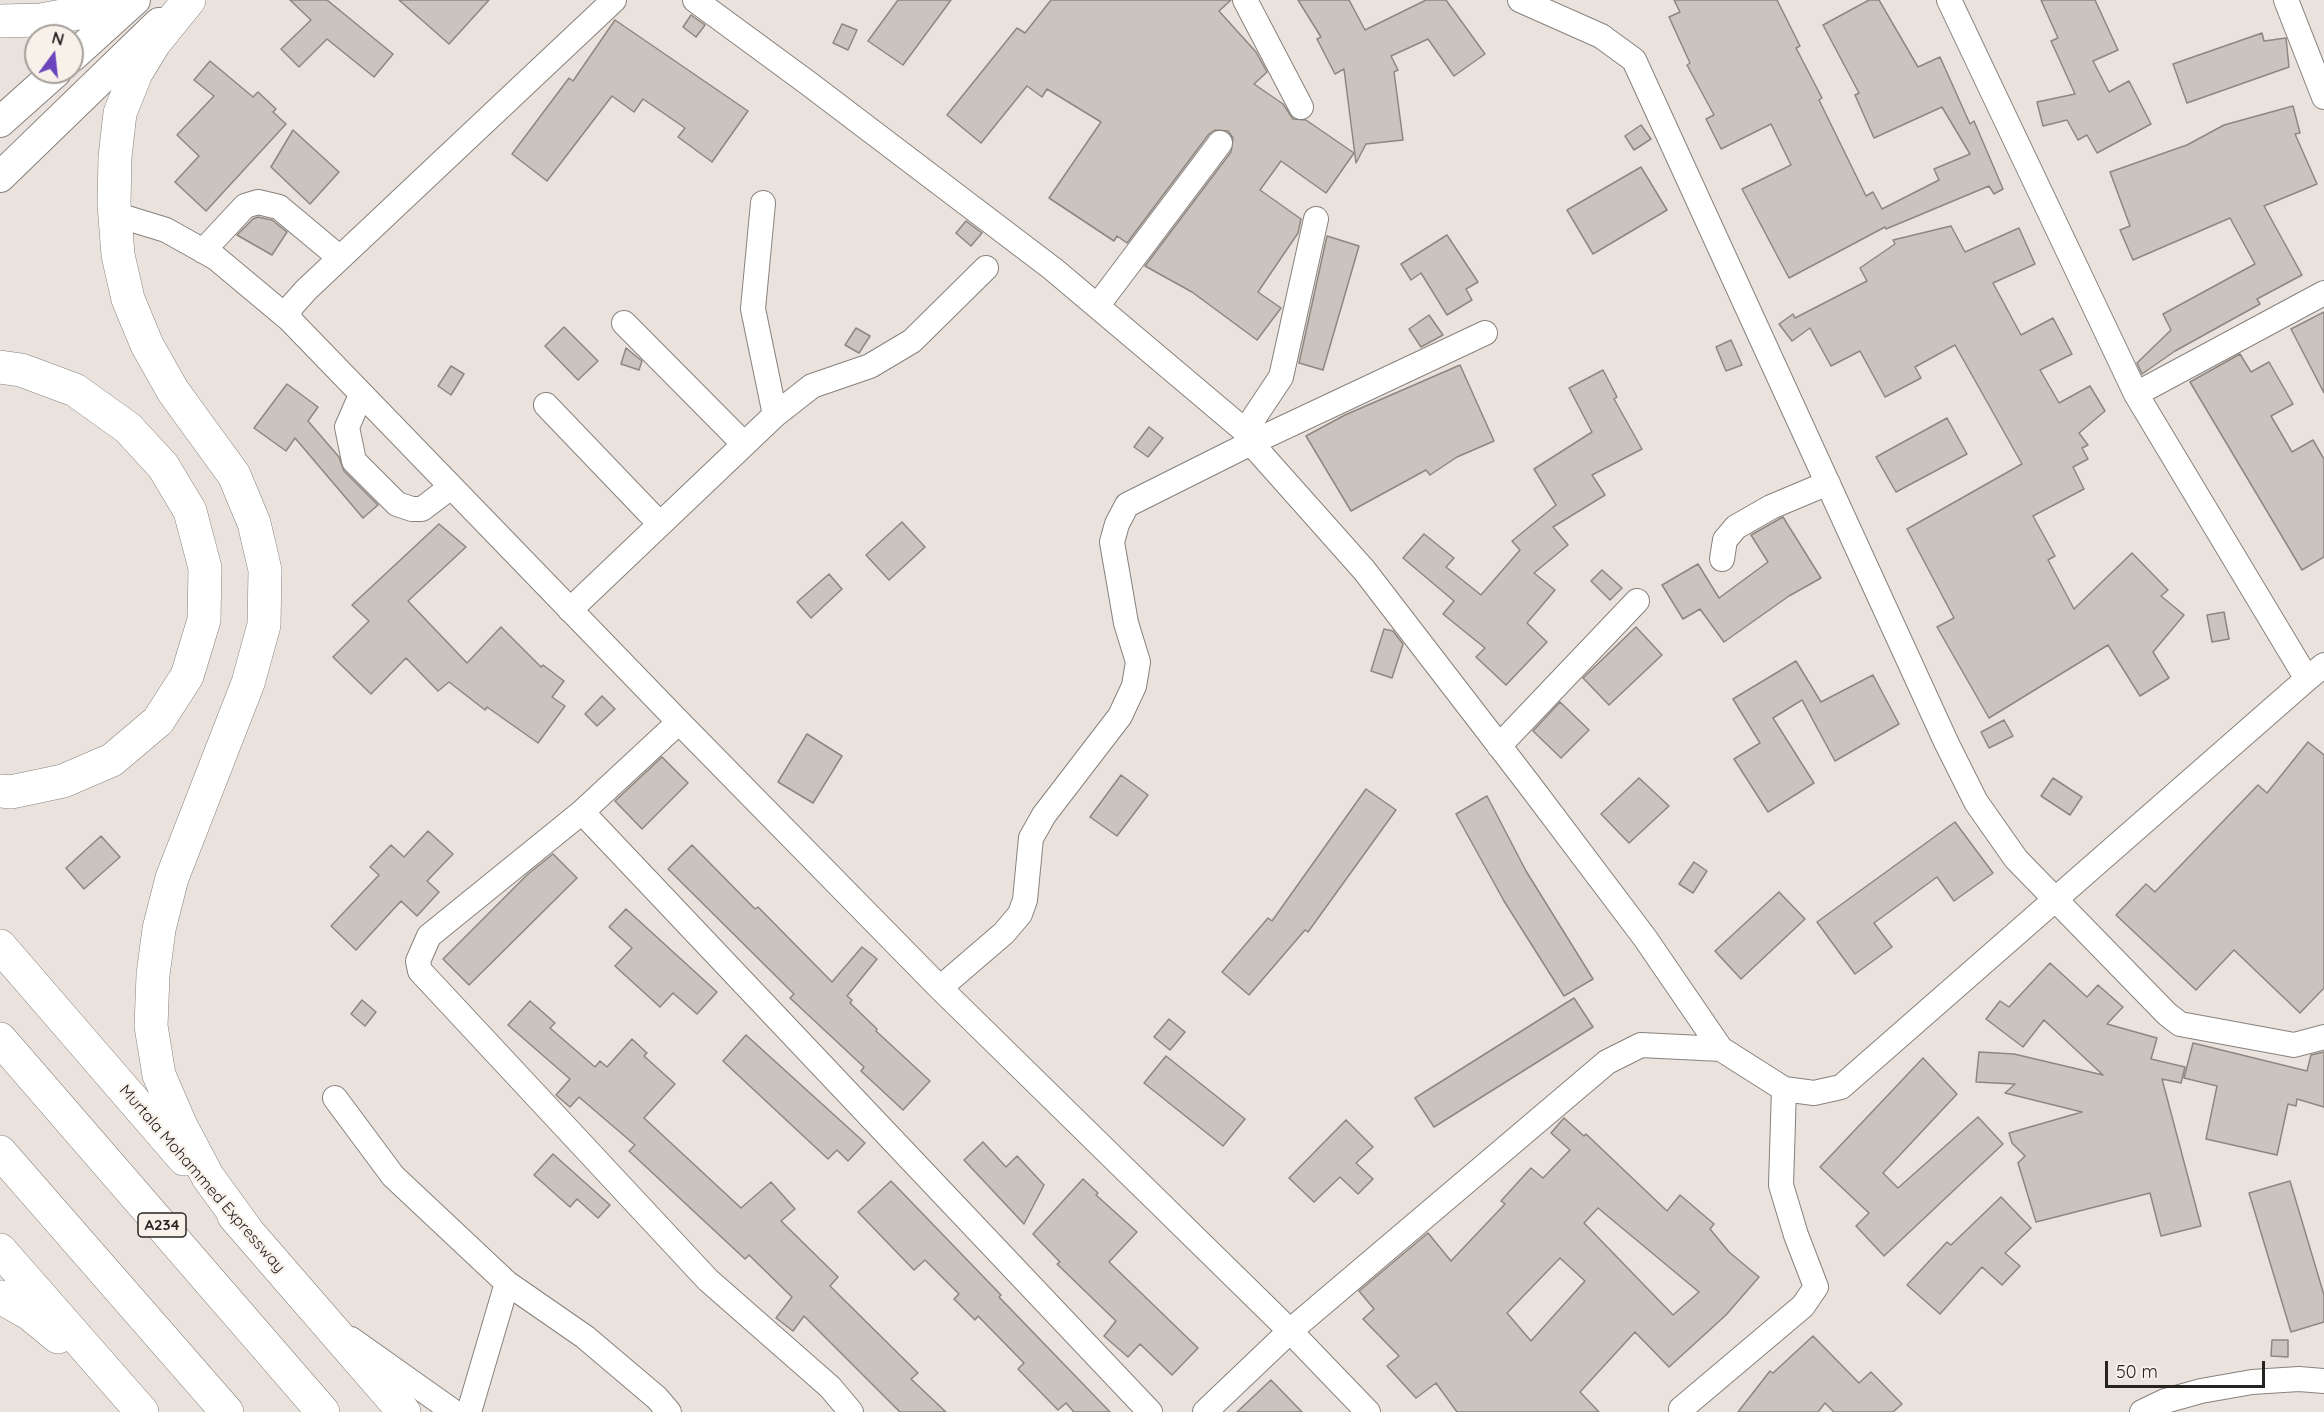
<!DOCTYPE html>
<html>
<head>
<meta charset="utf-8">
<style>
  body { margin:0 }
  #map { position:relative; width:2324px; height:1412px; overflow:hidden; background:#eae3dd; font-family:Quicksand,sans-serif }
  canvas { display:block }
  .north { position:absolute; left:24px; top:24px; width:60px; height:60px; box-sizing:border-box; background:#f8f1ea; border:2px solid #a49f9a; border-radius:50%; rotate:15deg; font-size:16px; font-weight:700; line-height:24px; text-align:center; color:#262421 }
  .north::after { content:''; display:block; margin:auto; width:21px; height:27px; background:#6c44bc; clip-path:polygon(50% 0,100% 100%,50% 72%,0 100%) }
  .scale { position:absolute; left:2105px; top:1361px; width:160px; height:27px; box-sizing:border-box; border:3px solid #262421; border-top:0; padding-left:8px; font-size:18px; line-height:21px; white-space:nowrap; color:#262421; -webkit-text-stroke:4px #f8f1ea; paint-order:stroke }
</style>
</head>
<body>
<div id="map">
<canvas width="2324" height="1412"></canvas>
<div class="north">N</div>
<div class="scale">50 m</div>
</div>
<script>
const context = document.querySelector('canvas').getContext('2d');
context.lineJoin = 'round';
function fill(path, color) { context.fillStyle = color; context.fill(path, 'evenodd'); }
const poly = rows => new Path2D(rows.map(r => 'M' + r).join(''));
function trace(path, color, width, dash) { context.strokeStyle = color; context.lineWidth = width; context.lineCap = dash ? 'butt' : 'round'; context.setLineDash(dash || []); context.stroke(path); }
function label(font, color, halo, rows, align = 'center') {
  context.font = font + ' Quicksand,sans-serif'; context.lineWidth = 4.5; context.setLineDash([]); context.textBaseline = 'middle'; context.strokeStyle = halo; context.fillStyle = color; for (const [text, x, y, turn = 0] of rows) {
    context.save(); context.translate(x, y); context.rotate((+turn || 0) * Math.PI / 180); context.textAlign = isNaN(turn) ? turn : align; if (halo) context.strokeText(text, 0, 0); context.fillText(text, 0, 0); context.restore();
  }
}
const building = poly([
  [290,0,327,0,393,54,374,77,327,39,299,67,281,49,311,20,290,0],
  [399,0,489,0,449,44,399,0],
  [898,0,951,0,903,65,868,41,898,0],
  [1051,0,1231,0,1219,11,1256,52,1267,72,1254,84,1283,104,1293,119,1306,120,1354,153,1326,193,1281,161,1260,190,1301,219,1298,233,1258,292,1281,308,1257,340,1192,292,1145,266,1231,152,1233,138,1228,131,1215,130,1209,134,1127,243,1117,236,1114,241,1049,198,1101,122,1047,89,1042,97,1027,86,981,143,947,115,1017,28,1025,33,1051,0],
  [1298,0,1349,0,1365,30,1426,0,1446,0,1485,54,1454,76,1428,39,1391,56,1398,70,1394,72,1403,140,1366,144,1356,163,1344,69,1335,74,1317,39,1321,37,1298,0],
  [1674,0,1777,0,1800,46,1796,48,1822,98,1819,100,1866,196,1873,192,1882,209,1939,180,1934,169,1970,154,1942,107,1874,138,1855,95,1859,93,1823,25,1869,0,1879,0,1918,67,1940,57,1970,124,1974,121,2003,189,1994,194,1989,186,1886,229,1885,227,1789,278,1742,189,1791,165,1771,124,1721,149,1706,119,1714,115,1687,65,1690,63,1669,17,1680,12,1674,0],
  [2041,0,2095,0,2118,50,2093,61,2109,92,2129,81,2151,124,2097,153,2087,135,2078,140,2067,120,2043,126,2037,102,2075,94,2051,41,2058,38,2041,0],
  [691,15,705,25,696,37,683,27,691,15],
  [615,20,748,111,712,162,678,137,685,128,643,99,634,112,612,96,547,181,512,154,569,78,573,81,615,20],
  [842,24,857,30,848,50,833,43,842,24],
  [2262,33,2264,41,2286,38,2289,67,2187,103,2173,64,2262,33],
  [210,61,253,97,258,92,276,109,273,112,286,124,206,211,175,182,199,156,177,135,214,96,194,80,210,61],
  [2293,106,2300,133,2295,134,2317,184,2264,206,2302,275,2257,299,2260,304,2175,351,2142,374,2137,363,2171,330,2163,314,2255,264,2230,218,2133,260,2120,230,2130,226,2110,172,2187,145,2224,125,2293,106],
  [1641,125,1651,139,1634,150,1625,136,1641,125],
  [293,130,339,172,310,204,271,167,293,130],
  [1641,167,1667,210,1593,254,1567,210,1641,167],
  [258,217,272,220,287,232,272,255,237,235,253,219,258,217],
  [966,221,982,233,971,246,956,233,966,221],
  [1951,226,1965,252,2019,228,2035,264,1993,283,2021,335,2053,318,2072,354,2040,370,2059,403,2090,386,2105,411,2079,433,2088,445,2082,448,2088,459,2073,467,2084,489,2033,516,2055,556,2048,560,2074,609,2132,553,2168,590,2161,596,2184,615,2153,652,2169,678,2140,696,2108,645,1989,718,1937,627,1954,618,1907,529,2022,464,1955,345,1915,367,1921,378,1885,397,1860,351,1831,366,1810,328,1792,341,1779,324,1793,314,1795,318,1867,281,1860,268,1895,244,1893,240,1951,226],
  [1447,235,1478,282,1466,289,1472,300,1447,315,1421,273,1411,280,1401,264,1447,235],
  [1327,236,1359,246,1323,370,1299,363,1327,236],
  [2324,312,2324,393,2291,329,2324,312],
  [1429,315,1443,335,1421,347,1409,329,1429,315],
  [564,327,598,361,578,380,545,346,564,327],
  [856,328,870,336,859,353,845,345,856,328],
  [1731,340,1742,365,1726,371,1716,347,1731,340],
  [626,348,642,361,639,370,621,364,626,348],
  [2240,354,2251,372,2269,362,2293,404,2271,416,2292,452,2313,440,2324,459,2324,557,2302,570,2190,382,2240,354],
  [1460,365,1494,441,1457,457,1430,475,1426,470,1351,511,1306,436,1345,415,1460,365],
  [451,366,464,374,451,395,438,386,451,366],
  [1603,370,1617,397,1614,399,1642,449,1592,475,1605,495,1553,527,1568,545,1534,573,1555,590,1527,623,1547,642,1506,685,1476,657,1485,648,1443,614,1454,601,1403,558,1424,534,1454,558,1446,567,1481,595,1520,550,1512,541,1556,505,1534,469,1592,432,1569,388,1603,370],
  [287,384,318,407,308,421,339,457,344,471,378,505,363,518,295,438,286,451,254,428,287,384],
  [1947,418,1967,454,1896,492,1876,457,1947,418],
  [1149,427,1163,438,1148,457,1134,447,1149,427],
  [1783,517,1821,578,1789,596,1724,642,1700,609,1683,619,1662,585,1698,564,1719,598,1768,562,1751,535,1783,517],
  [902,522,925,547,889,580,866,555,902,522],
  [439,524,466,547,408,601,467,663,501,627,541,667,543,665,564,681,552,697,565,706,538,743,487,707,485,710,449,682,438,691,406,658,371,694,333,657,369,621,352,605,439,524],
  [1602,570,1622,588,1610,600,1591,581,1602,570],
  [829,574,842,589,811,618,797,602,829,574],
  [2224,612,2229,639,2212,642,2207,615,2224,612],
  [1636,627,1662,655,1609,705,1583,678,1636,627],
  [1384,629,1393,631,1403,644,1392,678,1371,671,1384,629],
  [1796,661,1821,702,1873,675,1899,724,1835,761,1802,700,1773,718,1814,783,1768,812,1734,759,1760,743,1733,699,1796,661],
  [602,696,615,709,597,726,585,714,602,696],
  [1560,702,1589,730,1561,758,1533,731,1560,702],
  [2004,720,2013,736,1989,748,1981,732,2004,720],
  [807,734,842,756,813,803,778,782,807,734],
  [2308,742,2324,755,2324,988,2300,1013,2234,950,2196,990,2116,915,2146,884,2155,892,2258,785,2267,793,2308,742],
  [662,757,688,783,642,829,615,801,662,757],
  [1121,775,1148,795,1117,836,1090,817,1121,775],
  [1639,778,1669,806,1629,843,1601,814,1639,778],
  [2053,778,2082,797,2070,815,2041,796,2053,778],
  [1366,789,1396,810,1308,932,1305,930,1249,995,1222,972,1268,918,1272,921,1366,789],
  [1487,796,1526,871,1593,979,1564,996,1504,901,1456,814,1487,796],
  [1955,822,1993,873,1954,901,1937,877,1874,923,1892,947,1855,974,1817,922,1955,822],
  [428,831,453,854,427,881,439,892,417,916,401,901,356,950,331,926,379,875,370,867,391,845,404,857,428,831],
  [101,836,120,857,84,889,66,868,101,836],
  [692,845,755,909,758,907,832,982,862,947,877,959,847,996,852,1000,850,1003,877,1029,876,1031,930,1081,903,1110,861,1071,864,1067,790,998,794,994,668,869,692,845],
  [553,854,577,878,469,985,443,959,528,874,553,854],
  [1694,862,1707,871,1693,893,1679,884,1694,862],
  [1779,892,1805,919,1741,979,1715,951,1779,892],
  [626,909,717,992,697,1014,673,993,660,1007,615,966,632,948,609,927,626,909],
  [2050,963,2087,997,2098,985,2123,1007,2107,1024,2157,1038,2151,1059,2185,1067,2181,1083,2162,1079,2201,1226,2161,1236,2150,1193,2036,1222,2018,1163,2025,1156,2012,1143,2009,1133,2082,1112,2005,1093,2015,1084,1976,1082,1979,1052,2014,1054,2103,1075,2044,1020,2023,1047,1986,1019,2000,1001,2009,1007,2050,963],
  [1574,998,1593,1027,1434,1127,1415,1098,1574,998],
  [362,1000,376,1012,365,1026,351,1014,362,1000],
  [530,1001,555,1023,550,1028,595,1067,600,1061,607,1067,632,1039,647,1053,644,1056,675,1084,644,1118,741,1208,771,1182,795,1209,781,1221,838,1277,830,1286,918,1373,911,1379,946,1412,900,1412,804,1316,793,1331,776,1318,792,1297,749,1255,745,1259,629,1151,635,1145,579,1097,570,1107,556,1095,570,1079,508,1025,530,1001],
  [1169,1019,1185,1032,1170,1050,1154,1037,1169,1019],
  [746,1035,865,1143,848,1161,837,1150,828,1159,723,1061,746,1035],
  [2193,1043,2307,1071,2311,1055,2324,1052,2324,1107,2297,1099,2296,1106,2288,1104,2277,1155,2206,1139,2217,1086,2184,1078,2193,1043],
  [1166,1056,1245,1119,1223,1146,1144,1083,1166,1056],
  [1923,1058,1957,1094,1883,1173,1898,1188,1978,1117,2003,1144,1884,1256,1856,1226,1869,1213,1820,1167,1923,1058],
  [1564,1118,1584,1136,1586,1134,1667,1211,1680,1195,1714,1224,1710,1229,1729,1252,1759,1277,1726,1315,1669,1367,1635,1332,1580,1392,1599,1412,1457,1412,1436,1383,1416,1398,1387,1366,1399,1356,1363,1319,1374,1309,1359,1291,1428,1233,1451,1261,1505,1204,1501,1201,1531,1168,1543,1178,1570,1150,1551,1133,1564,1118],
  [1598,1208,1699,1292,1673,1315,1584,1223,1598,1208],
  [1560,1258,1585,1281,1531,1341,1507,1313,1560,1258],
  [1346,1120,1373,1147,1356,1163,1373,1179,1358,1194,1340,1177,1314,1202,1289,1178,1346,1120],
  [983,1142,1006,1167,1017,1156,1044,1185,1024,1224,964,1160,983,1142],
  [553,1154,610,1205,598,1218,577,1199,570,1207,534,1175,553,1154],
  [1083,1179,1098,1193,1096,1195,1137,1232,1109,1262,1198,1348,1172,1375,1140,1344,1128,1357,1104,1336,1116,1321,1057,1264,1060,1262,1033,1234,1083,1179],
  [891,1181,1001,1295,999,1297,1110,1412,1074,1412,1066,1403,1058,1410,1018,1369,1024,1363,978,1316,975,1320,954,1299,959,1294,925,1260,914,1270,858,1212,891,1181],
  [2290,1181,2324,1295,2324,1322,2291,1332,2249,1193,2290,1181],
  [2001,1197,2031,1228,2005,1253,2020,1266,2002,1285,1982,1267,1940,1314,1907,1285,1947,1242,1951,1245,2001,1197],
  [1813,1336,1859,1383,1871,1372,1902,1404,1893,1412,1834,1412,1825,1403,1818,1412,1738,1412,1770,1371,1773,1373,1813,1336],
  [2272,1340,2288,1340,2288,1357,2271,1356,2272,1340],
  [1271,1380,1302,1412,1237,1412,1271,1380]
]);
fill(building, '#cbc4be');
trace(building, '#8e8781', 1.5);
const minor = poly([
  [695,0,808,83,1053,269,1245,431,1251,443,1364,570,1528,783,1645,938,1721,1049,1641,1045,1607,1062,1290,1331,1205,1412],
  [1245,0,1301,107],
  [1520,0,1601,36,1634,60,1947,744,1976,802,2016,859,2167,1014,2180,1024,2294,1045,2324,1037],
  [2286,0,2324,97],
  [763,203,753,309,775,415],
  [114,214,166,230,216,258,289,319,679,722,940,988,1290,1331,1368,1412],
  [203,251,245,206,258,202,279,207,340,258],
  [1098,305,1220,143],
  [289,319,290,308,306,290,614,0],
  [624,323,744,444],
  [2136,394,2324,293],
  [361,395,347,427,354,461,397,504,412,509,422,509,451,487],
  [546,405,660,524],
  [1245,431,1281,377,1316,219],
  [1722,559,1725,540,1736,527,1771,507,1828,483],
  [570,610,775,415,812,386,870,366,912,341,986,268],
  [2307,679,2324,665],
  [679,722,582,812,429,936,418,961,420,971,708,1280,830,1387,851,1412],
  [1499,746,1637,601],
  [582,812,1150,1412],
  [940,988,1004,933,1020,914,1025,900,1031,838,1044,815,1120,716,1134,686,1138,662,1126,623,1112,542,1117,524,1127,505,1251,443,1485,333],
  [1721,1049,1784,1089,1814,1093,1841,1087,2307,679,2136,394,1949,0],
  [335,1098,393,1176,507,1283,585,1337,657,1398,669,1412],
  [351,1339,454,1412],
  [1681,1409,1803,1306,1816,1287,1796,1235,1781,1185,1784,1089],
  [469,1412,507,1283],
  [2142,1412,2165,1401,2201,1391,2252,1382,2299,1379,2324,1381]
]);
const major = poly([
  [72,57,135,0],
  [0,122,56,72],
  [0,177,159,23]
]);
const highway = poly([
  [189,0,155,42,136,73,120,113,115,157,114,204,118,255,128,299,147,345,173,391,234,475,254,523,265,570,264,625,248,683,172,878,159,929,153,975,151,1026,159,1075,181,1126,208,1177,248,1232],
  [0,21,41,20,78,13,110,0],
  [0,367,21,370,75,390,128,428,163,466,190,511,205,568,204,620,187,676,158,721,112,760,63,781,11,792,0,791],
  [0,946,184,1159],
  [0,1039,323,1412],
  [0,1152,227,1412],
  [234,1216,404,1412],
  [0,1250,142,1412],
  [0,1297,30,1314,58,1337]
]);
trace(minor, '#88817c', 26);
trace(major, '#88817c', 32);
trace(highway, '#88817c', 34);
trace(minor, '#fff', 24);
trace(major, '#fff', 30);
trace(highway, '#fff', 33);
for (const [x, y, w] of [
  [162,1225,48]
]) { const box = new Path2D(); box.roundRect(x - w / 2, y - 12, w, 24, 4.5); context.fillStyle = '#f8f1ea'; context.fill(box); trace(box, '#262421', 1.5); }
label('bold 15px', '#262421', null, [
  ["A234",162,1225]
]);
label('16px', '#262421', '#f8f1ea', [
  ["Murtala Mohammed Expressway",202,1179,49]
]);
</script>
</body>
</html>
